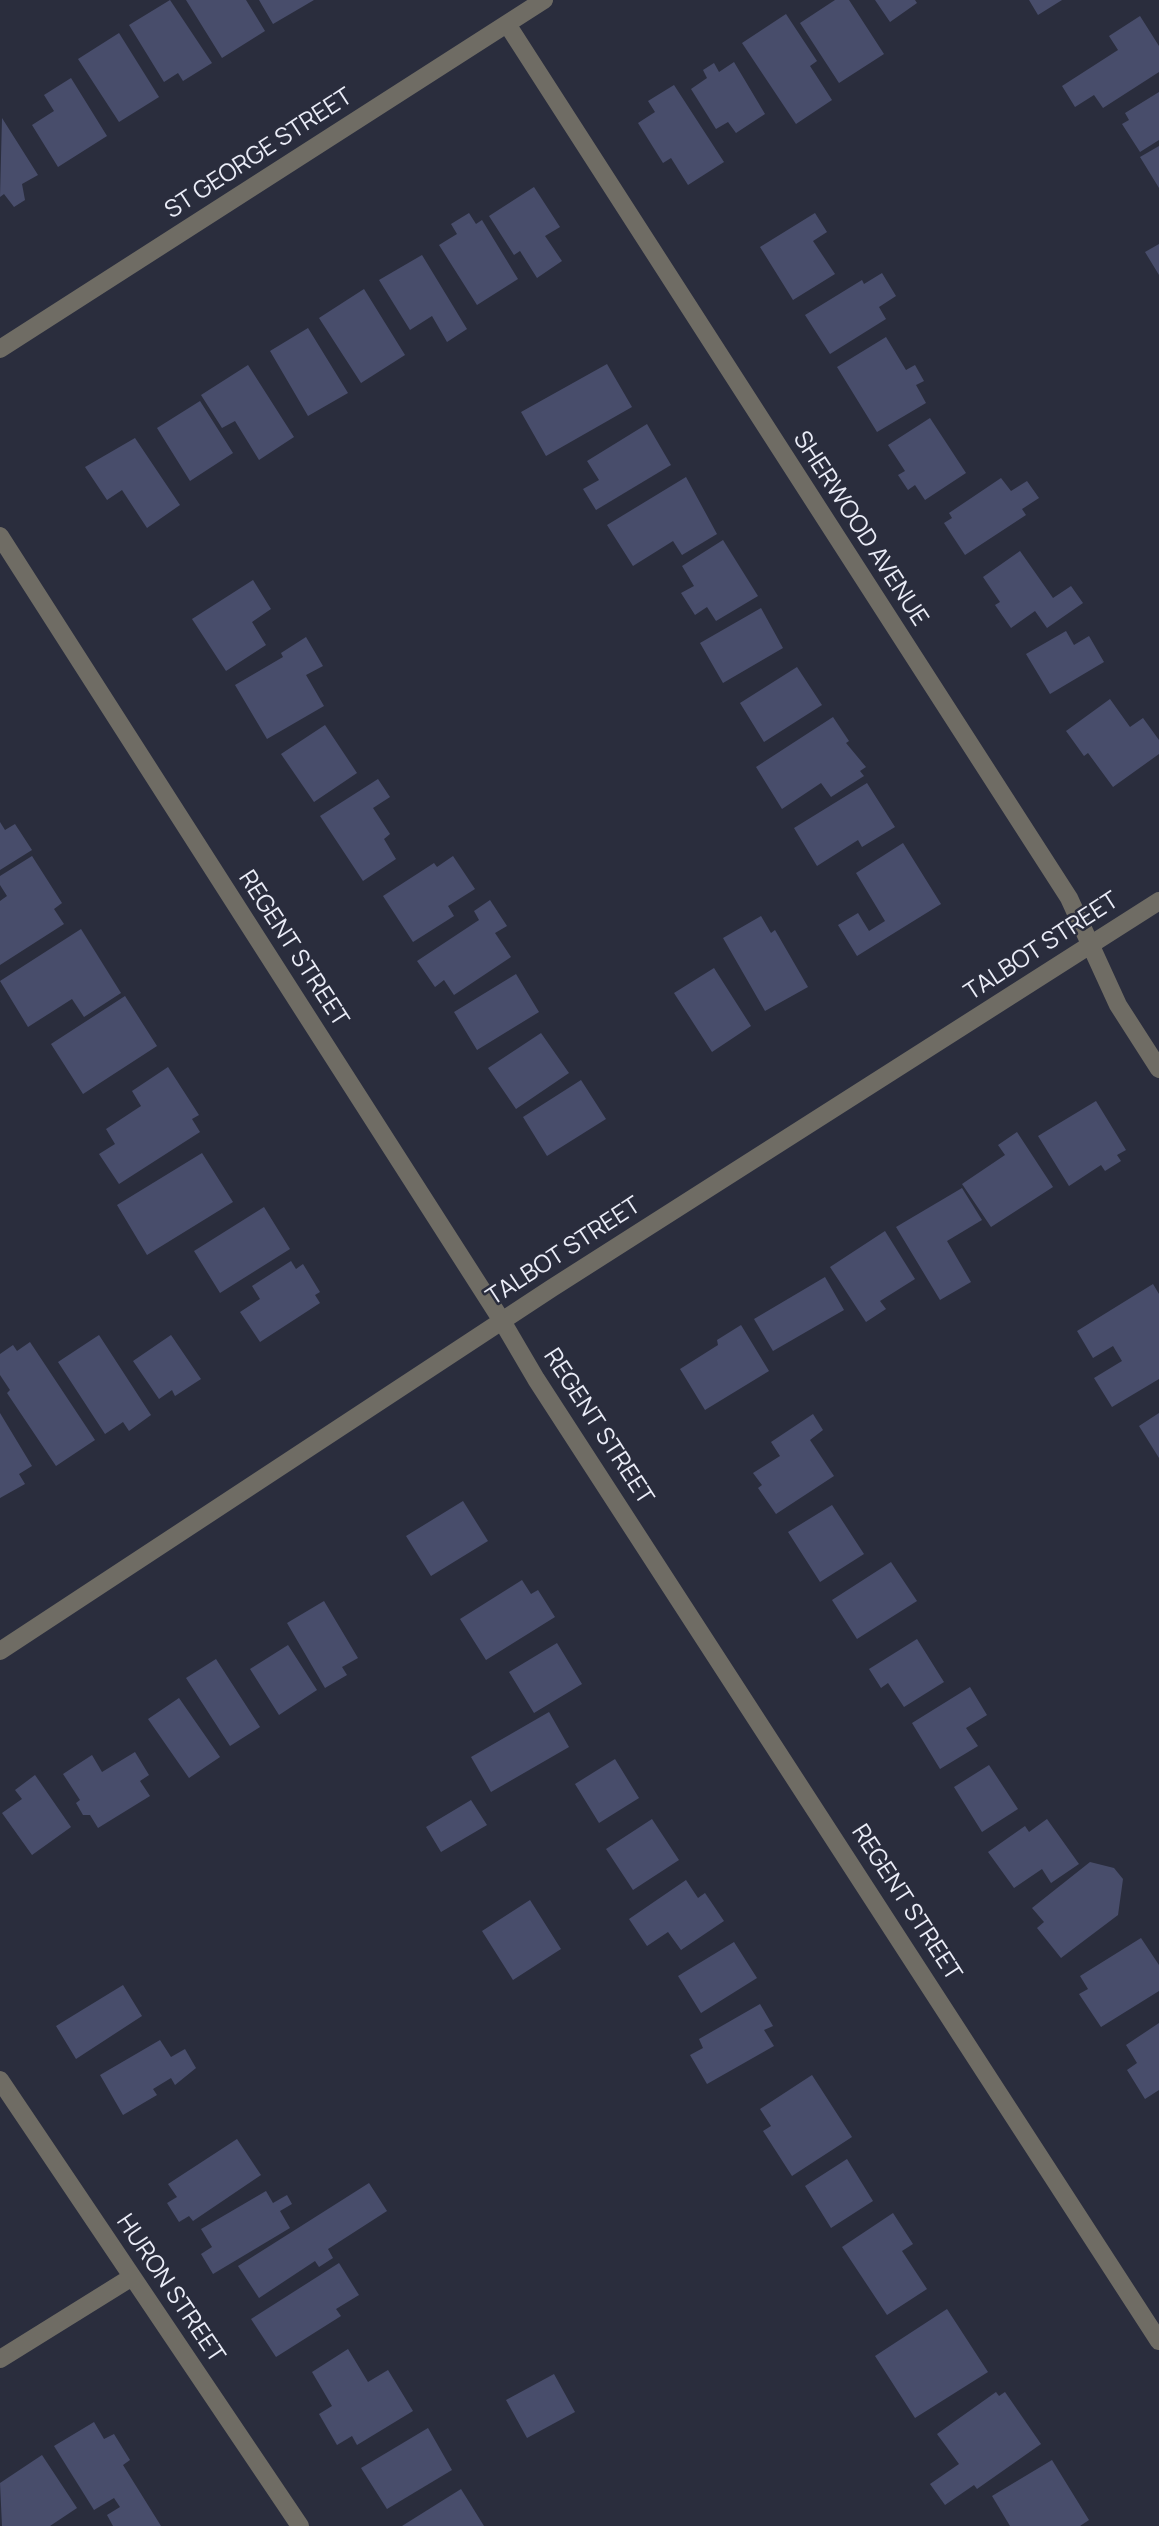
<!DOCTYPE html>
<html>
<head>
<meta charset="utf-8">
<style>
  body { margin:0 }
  canvas { display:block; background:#2a2d3d }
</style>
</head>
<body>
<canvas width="1159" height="2526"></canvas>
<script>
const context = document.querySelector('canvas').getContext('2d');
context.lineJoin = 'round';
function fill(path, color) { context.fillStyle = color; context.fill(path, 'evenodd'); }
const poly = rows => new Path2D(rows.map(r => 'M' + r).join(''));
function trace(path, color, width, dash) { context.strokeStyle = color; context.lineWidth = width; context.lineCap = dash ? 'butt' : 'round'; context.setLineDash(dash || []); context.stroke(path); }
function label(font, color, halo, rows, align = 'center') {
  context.font = font + ' Manrope,sans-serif'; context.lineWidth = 5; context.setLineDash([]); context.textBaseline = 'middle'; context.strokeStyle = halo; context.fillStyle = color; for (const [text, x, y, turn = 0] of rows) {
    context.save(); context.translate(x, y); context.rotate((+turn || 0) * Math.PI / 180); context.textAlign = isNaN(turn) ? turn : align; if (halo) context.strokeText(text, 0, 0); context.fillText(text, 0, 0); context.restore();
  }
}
fill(poly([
  [170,0,212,63,183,81,178,73,164,82,129,25],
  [186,0,246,0,265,31,222,58],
  [259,0,314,0,273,24],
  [835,0,849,0,884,54,839,83,800,23],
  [875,0,915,0,917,3,890,22],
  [1029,0,1062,0,1038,15],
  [786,14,817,61,810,66,832,100,796,124,742,43],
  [1140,16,1159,46,1159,72,1103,108,1094,95,1075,107,1062,86,1118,50,1109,36],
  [119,33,159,97,119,122,78,59],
  [734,62,765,114,736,133,728,122,716,129,691,89,707,78,703,70,714,63,719,72],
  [71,78,107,136,58,167,32,125,54,111,44,95],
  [674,85,724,162,688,185,671,158,663,163,638,123,655,112,648,101],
  [1159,92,1159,140,1140,152,1122,124,1129,120,1125,113],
  [2,118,38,175,22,184,25,200,14,207,4,194,0,197],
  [1159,146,1159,188,1140,157],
  [534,187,560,227,545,236,562,261,537,278,520,251,514,255,489,216],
  [469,213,476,224,482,220,518,279,477,305,439,245,457,234,451,224],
  [815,213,827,232,813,241,835,274,793,300,760,247],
  [1159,244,1159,275,1145,252],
  [422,255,467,329,447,342,432,316,410,330,379,280],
  [882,273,896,296,879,307,886,319,830,354,805,315,862,280,864,284],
  [364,289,405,355,361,383,319,318],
  [308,328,348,393,308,416,270,351],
  [886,337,906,370,915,365,924,381,916,385,926,403,877,432,837,367],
  [607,364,632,407,546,456,521,412],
  [248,365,294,437,259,460,235,421,222,428,201,395],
  [200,401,233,453,190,481,157,428],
  [930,418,966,473,925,500,915,485,908,490,898,475,905,471,888,445],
  [647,424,671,465,596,510,583,489,599,480,587,461],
  [135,438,180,505,147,528,122,490,107,500,85,467],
  [686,477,717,534,682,555,673,541,633,566,607,525],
  [1001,478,1011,491,1027,481,1039,498,1022,509,1026,515,965,555,944,523,952,518,949,513],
  [723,540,758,596,716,621,707,607,695,615,681,593,694,586,682,566],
  [1020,551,1053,598,1071,586,1083,603,1047,628,1035,611,1011,628,995,605,1000,602,983,577],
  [253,580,271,609,252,622,266,645,226,671,192,619],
  [761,608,783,648,723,683,700,643],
  [1066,631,1074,645,1089,636,1104,662,1050,694,1026,654],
  [306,637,323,666,306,675,324,706,267,739,235,685,283,657,281,653],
  [797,667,822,705,764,742,740,703],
  [1110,699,1130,727,1143,718,1159,740,1159,754,1113,787,1088,753,1084,756,1066,731],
  [833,717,849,741,846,743,866,767,860,771,864,776,831,797,821,783,782,809,756,767],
  [325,725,357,773,314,802,281,754],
  [378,779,390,797,373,808,390,834,384,839,396,859,363,881,320,816],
  [867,783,895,827,862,847,858,840,817,866,794,828],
  [0,822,5,830,15,824,32,850,0,870],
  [903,843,941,904,857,956,838,925,858,913,869,931,885,921,856,873],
  [32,856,62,903,54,909,64,924,0,965,0,901,7,896,0,885,0,876],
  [453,856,475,889,448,906,454,916,413,942,383,896,434,863,437,867],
  [490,900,507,926,495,933,511,957,454,995,444,980,435,987,417,961,479,920,474,911],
  [761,916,771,933,775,930,808,987,765,1011,723,938],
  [81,929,121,993,84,1017,72,999,28,1027,0,981],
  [714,968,751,1026,712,1052,674,993],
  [516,974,539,1012,477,1050,454,1012],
  [125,996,157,1046,83,1094,51,1044],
  [541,1033,569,1073,516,1109,488,1068],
  [168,1067,199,1115,192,1119,200,1132,119,1184,99,1154,115,1144,106,1129,141,1106,132,1091],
  [581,1080,606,1119,547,1156,523,1117],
  [1096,1101,1126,1150,1117,1155,1121,1161,1105,1171,1101,1165,1069,1186,1038,1136],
  [1017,1132,1053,1187,991,1227,962,1184,1005,1155,998,1145],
  [202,1153,233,1202,147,1255,117,1205],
  [962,1188,982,1220,947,1241,971,1282,940,1300,896,1227],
  [264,1207,290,1249,220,1293,194,1251],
  [885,1231,915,1279,880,1301,886,1309,866,1322,830,1267],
  [291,1261,296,1269,303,1264,320,1292,315,1295,320,1303,260,1342,240,1312,260,1299,252,1286],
  [825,1277,844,1310,773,1351,754,1319],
  [1153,1284,1159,1294,1159,1379,1112,1407,1094,1378,1122,1361,1113,1346,1093,1358,1077,1331],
  [741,1325,769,1371,705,1410,680,1369,718,1345,717,1340],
  [99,1335,151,1415,129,1431,123,1422,105,1434,58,1362],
  [171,1335,201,1379,175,1396,172,1390,159,1399,133,1361],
  [30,1342,95,1440,56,1466,7,1393,10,1390,0,1375,0,1354,13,1345,17,1351],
  [0,1413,32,1466,19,1474,25,1484,0,1498],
  [1159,1413,1159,1458,1139,1426],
  [813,1414,823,1430,810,1440,834,1476,776,1514,758,1488,762,1485,753,1473,780,1456,771,1442],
  [463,1501,488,1541,431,1576,406,1536],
  [832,1505,864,1554,820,1582,788,1532],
  [891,1562,917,1601,857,1639,832,1600],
  [522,1580,531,1594,538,1590,555,1617,486,1660,460,1619],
  [324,1601,358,1658,342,1667,347,1675,325,1688,287,1623],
  [917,1639,944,1682,904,1707,888,1683,881,1688,869,1669],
  [557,1643,582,1684,534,1713,509,1672],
  [288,1645,317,1690,279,1715,250,1669],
  [216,1659,260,1727,230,1746,186,1678],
  [970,1687,987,1715,966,1728,978,1746,940,1769,912,1723],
  [179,1698,220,1757,189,1778,148,1719],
  [549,1712,569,1747,491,1792,471,1757],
  [135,1752,149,1775,140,1781,150,1796,98,1828,90,1815,83,1815,76,1803,80,1800,63,1774,92,1755,102,1772],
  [615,1759,639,1798,599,1823,575,1784],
  [989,1765,1018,1809,982,1832,954,1787],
  [35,1775,71,1827,32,1855,2,1813,22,1799,15,1790],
  [471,1800,487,1825,441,1852,426,1827],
  [652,1819,679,1860,633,1890,606,1849],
  [1047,1819,1079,1864,1051,1883,1042,1869,1014,1888,988,1852,1025,1826,1029,1832],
  [1090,1862,1114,1868,1123,1879,1118,1915,1061,1958,1037,1928,1044,1922,1032,1908],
  [686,1880,698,1898,705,1893,724,1921,681,1950,668,1932,647,1946,629,1919],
  [530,1900,561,1949,513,1980,482,1931],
  [1141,1938,1159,1965,1159,1991,1101,2027,1079,1994,1088,1989,1080,1976],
  [734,1942,757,1978,701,2013,678,1976],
  [123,1985,142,2016,76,2059,56,2026],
  [760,2004,773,2026,764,2030,774,2046,707,2084,690,2055,703,2048,699,2039],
  [1159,2023,1159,2090,1145,2099,1127,2070,1137,2063,1126,2045],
  [160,2040,171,2057,185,2049,196,2068,175,2085,171,2078,153,2089,157,2095,123,2115,100,2075],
  [812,2075,852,2137,792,2176,763,2131,771,2126,760,2109],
  [237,2139,261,2175,193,2221,189,2216,179,2222,167,2203,177,2197,168,2184],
  [847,2159,873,2201,831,2228,805,2186],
  [369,2183,387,2211,328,2249,333,2258,319,2267,315,2261,259,2298,238,2266],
  [266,2191,273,2203,287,2195,292,2204,280,2211,290,2228,213,2274,201,2254,212,2247,201,2229],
  [893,2213,913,2244,902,2251,927,2289,887,2315,842,2247],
  [339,2263,359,2295,336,2309,341,2316,276,2357,251,2319],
  [947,2309,988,2372,915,2418,875,2356],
  [348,2349,368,2382,388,2370,413,2411,357,2445,352,2436,337,2445,319,2414,332,2406,312,2372],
  [554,2374,575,2412,527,2438,506,2400],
  [996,2392,999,2396,1005,2392,1041,2444,977,2489,974,2485,945,2505,930,2484,959,2464,937,2434],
  [94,2422,104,2439,114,2434,130,2460,123,2465,161,2526,113,2526,107,2515,120,2507,114,2498,94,2510,54,2446],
  [428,2428,452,2470,387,2509,361,2468],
  [42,2455,77,2508,50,2526,2,2526,0,2483],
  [1052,2460,1089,2520,1080,2526,1010,2526,992,2496],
  [461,2489,484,2526,402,2526]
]), '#484d6b');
trace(poly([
  [507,24,1069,898,1118,1005,1159,1069],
  [0,349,544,0],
  [0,536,502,1321,536,1379,1159,2341],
  [0,1651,552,1288,1159,901],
  [0,2080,300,2526],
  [0,2359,132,2277]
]), '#6f6c64', 18);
label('24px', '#eaecf7', '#2a2d3d', [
  ["ST GEORGE STREET",259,154,-33],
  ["SHERWOOD AVENUE",860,529,57],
  ["TALBOT STREET",1042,947,-33],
  ["REGENT STREET",293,949,57],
  ["TALBOT STREET",564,1252,-33],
  ["REGENT STREET",598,1427,57],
  ["REGENT STREET",906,1903,57],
  ["HURON STREET",170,2289,56]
]);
</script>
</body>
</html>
